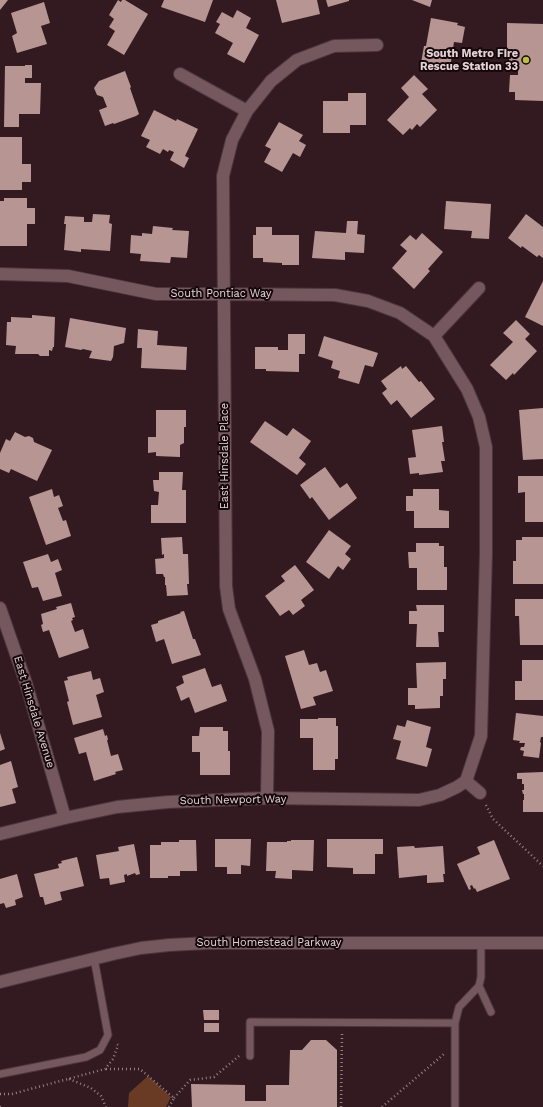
<!DOCTYPE html>
<html>
<head>
<meta charset="utf-8">
<style>
  body { margin:0 }
  canvas { display:block; background:#331a21 }
</style>
</head>
<body>
<canvas width="543" height="1107"></canvas>
<script>
const context = document.querySelector('canvas').getContext('2d');
context.lineJoin = 'round';
function fill(path, color) { context.fillStyle = color; context.fill(path, 'evenodd'); }
const poly = rows => new Path2D(rows.map(r => 'M' + r).join(''));
function trace(path, color, width, dash) { context.strokeStyle = color; context.lineWidth = width; context.lineCap = dash ? 'butt' : 'round'; context.setLineDash(dash || []); context.stroke(path); }
function label(font, color, halo, rows, align = 'center') {
  context.font = font + ' "Work Sans",sans-serif'; context.lineWidth = 4; context.setLineDash([]); context.textBaseline = 'middle'; context.strokeStyle = halo; context.fillStyle = color; for (const [text, x, y, turn = 0] of rows) {
    context.save(); context.translate(x, y); context.rotate((+turn || 0) * Math.PI / 180); context.textAlign = isNaN(turn) ? turn : align; if (halo) context.strokeText(text, 0, 0); context.fillText(text, 0, 0); context.restore();
  }
}
fill(poly([
  [148,1076,171,1097,166,1107,128,1107,129,1093]
]), '#693a24');
fill(poly([
  [0,0,8,0,0,10],
  [118,0,121,2,122,0,125,0,148,14,124,55,107,45,115,31,109,27,114,19,109,15],
  [164,0,213,0,205,22,161,7],
  [276,0,317,0,320,14,282,23],
  [326,0,349,0,349,1,328,7],
  [412,0,432,0,430,7],
  [44,2,50,23,41,26,47,44,17,53,12,36,17,33,11,13],
  [237,10,251,18,246,28,259,35,244,63,227,54,233,43,215,33,220,24,216,22,222,12,233,18],
  [431,18,458,23,457,25,465,27,462,43,454,42,450,68,421,63,424,46,426,46],
  [507,23,543,24,543,101,515,100,515,92,509,92,510,75,518,75,518,64,509,64,509,57,507,57],
  [25,65,32,65,32,78,25,78,25,83,41,83,40,114,19,114,19,127,4,127,5,66,25,66],
  [125,71,131,87,130,88,139,114,136,116,114,124,113,123,105,126,99,110,107,107,103,97,97,95,94,88,99,81],
  [414,75,428,89,422,94,437,110,420,127,417,124,412,130,410,128,403,135,387,120,409,97,401,88],
  [348,93,366,93,366,125,350,125,350,133,323,133,323,101,348,101],
  [154,110,176,121,177,119,198,129,185,156,189,158,184,168,170,160,174,152,169,150,168,152,163,149,160,154,146,147,150,140,141,136],
  [279,122,303,135,299,141,306,145,300,157,293,153,282,172,264,162,271,149,265,146],
  [0,137,22,137,22,164,31,164,31,182,22,182,22,190,0,190],
  [4,198,27,198,27,208,35,208,35,224,27,224,27,246,0,246,0,201,4,201],
  [446,201,491,204,489,239,471,238,472,231,444,229],
  [93,214,110,215,109,223,112,224,110,251,81,249,81,252,64,250,66,224,64,224,65,216,84,217,84,222,92,222],
  [526,214,543,227,543,258,539,255,537,257,522,246,521,248,508,238],
  [347,221,358,221,357,234,365,235,364,253,345,252,345,260,312,258,315,231,346,233],
  [153,226,173,228,172,230,189,231,187,258,171,257,170,263,140,261,141,254,130,253,131,235,142,236,142,233,152,234],
  [256,227,272,227,272,235,299,235,299,265,282,265,282,263,263,262,263,258,253,258,253,235,256,235],
  [422,233,443,252,428,269,430,271,414,289,392,268,407,251,400,245,410,235,416,240],
  [543,281,543,326,525,317],
  [32,315,55,317,54,347,53,347,52,351,49,350,49,356,40,356,38,354,15,354,16,346,6,345,7,322,11,322,11,317,32,318],
  [70,318,126,328,124,343,114,346,113,357,111,361,89,358,92,351,83,349,81,350,65,347],
  [516,320,530,334,525,339,537,351,514,375,513,373,506,380,490,365,513,342,503,333],
  [138,329,158,331,157,345,187,347,186,370,141,368,142,348,137,348],
  [288,334,305,334,305,354,299,354,299,372,266,371,266,369,255,369,255,347,278,347,278,350,288,350],
  [324,336,378,353,373,367,365,365,359,384,338,378,340,371,331,368,333,361,318,356],
  [401,366,402,369,406,366,419,382,421,381,435,399,411,418,397,400,391,405,382,393,387,389,381,381],
  [543,408,543,459,523,460,519,410],
  [156,410,186,410,186,427,184,427,184,443,180,445,180,457,156,456,156,452,148,453,148,437,156,437],
  [265,421,287,436,293,428,311,441,299,458,306,464,297,475,250,442],
  [442,426,444,442,442,442,445,461,441,461,443,472,419,475,419,473,410,474,408,458,416,457,412,430],
  [15,432,25,437,29,436,33,438,34,442,52,450,37,481,11,469,9,473,0,469,0,453,6,439,10,441],
  [325,467,340,488,347,483,357,498,351,503,329,520,312,497,310,499,300,485],
  [159,472,183,472,182,490,186,490,186,523,151,523,151,505,158,505,159,492,154,491,153,480,159,480],
  [518,476,543,476,543,522,525,522,525,492,518,493],
  [52,489,54,497,59,495,63,506,58,508,63,521,66,520,71,536,46,545,29,497],
  [413,489,439,489,439,510,449,511,449,528,414,528,414,511,406,511,406,496,413,496],
  [329,530,351,546,345,554,351,559,343,570,338,566,329,579,306,562],
  [182,537,183,554,188,554,189,584,187,584,188,595,167,596,166,585,165,585,165,577,164,577,163,574,156,574,155,559,164,558,164,554,162,555,161,538],
  [522,537,543,537,543,584,513,584,513,561,516,561,516,540,522,540],
  [416,543,439,543,439,546,444,546,444,567,447,567,447,590,417,590,417,568,409,568,408,552,416,552],
  [48,554,51,562,58,559,62,570,55,573,62,596,43,601,38,587,32,588,23,562],
  [295,565,314,590,301,600,305,606,293,615,289,610,280,616,265,596,285,581,281,576],
  [515,599,543,599,543,645,520,645,519,616,515,616],
  [71,603,75,617,72,618,73,620,71,621,75,632,83,629,89,648,59,658,49,630,43,632,41,625,43,624,41,614,57,609,56,607],
  [416,605,444,605,444,632,438,632,439,647,416,647,417,624,409,624,409,611,417,611],
  [184,611,193,639,195,639,201,655,172,664,164,639,156,642,151,625,158,623,158,621,181,613,180,612],
  [304,650,309,665,317,663,320,672,326,670,333,691,313,697,316,705,301,709,285,656],
  [522,660,543,660,543,700,515,700,515,681,522,681],
  [446,662,446,679,443,679,443,696,440,696,440,708,415,709,415,705,408,705,408,688,417,688,416,663],
  [205,668,212,687,221,684,227,701,195,713,189,697,181,701,176,687,184,683,182,676],
  [91,671,93,680,100,678,104,692,96,695,102,717,73,725,67,702,69,701,64,681,68,680,67,677],
  [516,713,543,716,543,737,541,737,540,742,541,743,539,758,523,756,524,751,520,750,521,747,524,747,525,743,519,743,520,741,513,740],
  [318,718,336,718,336,726,338,726,338,759,335,759,335,770,313,770,313,738,300,738,300,719,318,719],
  [407,720,431,727,426,747,432,749,427,767,396,759,401,741,393,739,397,725,405,727],
  [200,727,223,727,223,731,228,731,228,751,230,751,230,775,200,775,200,752,192,752,192,736,199,736],
  [103,729,105,736,107,735,108,740,107,740,111,756,118,754,123,770,115,772,116,774,94,781,86,752,79,754,74,738],
  [0,733,5,749,0,751],
  [11,761,18,787,12,789,16,803,0,807,0,765],
  [543,772,543,812,523,812,523,800,524,800,524,794,523,794,522,790,524,790,524,784,522,784,522,779,517,779,517,773],
  [215,839,251,839,250,866,241,865,241,874,227,874,227,867,215,867],
  [327,839,383,839,383,854,375,854,375,874,353,874,353,868,327,867],
  [179,840,196,840,197,871,180,871,180,876,168,876,168,878,150,878,150,845,161,845,161,842,179,842],
  [291,840,314,840,313,871,292,870,292,879,275,878,276,871,266,871,267,842,287,842,287,841,291,841],
  [494,840,510,879,477,892,475,888,474,889,472,885,470,886,471,889,469,890,457,864,480,854,477,847],
  [134,844,140,874,136,875,135,873,127,876,127,874,124,875,125,882,110,885,109,878,100,879,96,855,119,851,118,847],
  [414,846,415,848,443,846,445,874,443,874,444,882,427,883,427,875,399,878,397,847],
  [77,857,84,886,60,892,62,900,45,905,43,897,40,897,34,874,59,868,58,864,62,863,61,861],
  [17,874,23,897,15,900,16,905,6,908,4,903,0,904,0,879],
  [203,1010,219,1010,219,1020,204,1020],
  [204,1023,219,1023,219,1032,204,1032],
  [311,1040,326,1040,337,1050,337,1107,192,1107,191,1084,245,1085,245,1101,266,1101,266,1085,289,1085,290,1050,302,1050]
]), '#b79592');
const lane = poly([
  [479,986,491,1012],
  [250,1056,250,1022,455,1023],
  [0,1074,86,1057,100,1050,108,1035,94,958],
  [455,1107,455,1023,459,1007,479,986,481,977,481,943]
]);
const street = poly([
  [180,74,247,111],
  [0,274,68,276,156,294,223,294,335,295,368,301,400,313,434,336,467,389,479,417,486,447,486,553,481,736,466,781,457,787,440,795,419,800,267,798,168,802,117,807,65,818,0,834],
  [434,336,479,288],
  [0,608,26,683,65,818],
  [466,781,480,793],
  [267,798,268,731,255,679,229,609,226,586,223,176,232,140,247,111,271,81,297,60,334,46,377,45],
  [0,982,113,954,141,948,169,945,208,943,543,943]
]);
trace(lane, '#4b363c', 9);
trace(street, '#4b363c', 14);
trace(poly([
  [486,805,493,819,543,866],
  [106,1069,140,1069,174,1098,169,1107],
  [69,1079,91,1088,101,1096,106,1107],
  [0,1094,12,1094,105,1069,113,1059,118,1045,117,1044],
  [174,1098,190,1080,214,1077,239,1056],
  [0,1107,1,1107],
  [341,1107,342,1034],
  [382,1107,444,1054]
]), '#958085', 2.5, [1, 3]);
trace(lane, '#75575e', 7);
trace(street, '#75575e', 12);
for (const [x, y, r, color] of [
  [526,60,4,"#bcbf44"]
]) { const dot = new Path2D(); dot.arc(x, y, r, 0, 2 * Math.PI); context.fillStyle = color; context.fill(dot); trace(dot, '#14080b', 1.5); }
label('bold 11px', '#e5d3d7', '#14080b', [
  ["South Metro Fire",518,54],
  ["Rescue Station 33",518,67]
], 'right');
label('11px', '#e5d3d7', '#14080b', [
  ["South Pontiac Way",221,294],
  ["East Hinsdale Place",225,456,-90],
  ["East Hinsdale Avenue",34,712,73],
  ["South Newport Way",233,800,-1],
  ["South Homestead Parkway",269,943]
]);
</script>
</body>
</html>
